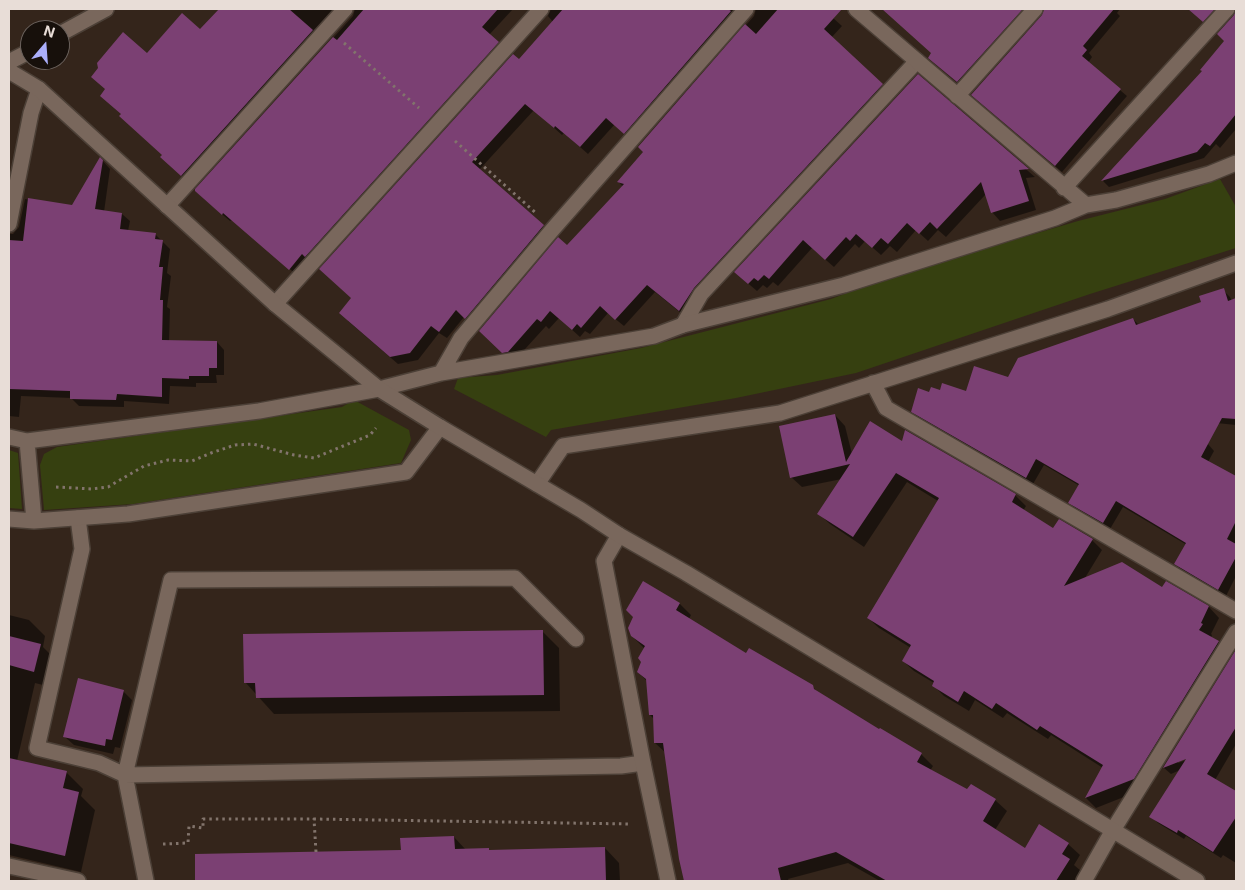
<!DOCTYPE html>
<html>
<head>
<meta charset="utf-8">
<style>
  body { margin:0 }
  #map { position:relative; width:1245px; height:890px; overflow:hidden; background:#34251b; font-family:Inter,sans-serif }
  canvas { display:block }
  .frame { position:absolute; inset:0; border:10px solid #e8ddd7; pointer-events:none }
  .north { position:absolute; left:20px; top:20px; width:50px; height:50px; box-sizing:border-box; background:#17100b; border:1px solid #6b625d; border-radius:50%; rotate:18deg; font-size:14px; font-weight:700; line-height:20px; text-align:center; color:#e8ddd7 }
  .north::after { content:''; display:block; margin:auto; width:18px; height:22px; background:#abaffb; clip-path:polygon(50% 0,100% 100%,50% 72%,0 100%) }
</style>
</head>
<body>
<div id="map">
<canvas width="1245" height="890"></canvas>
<div class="frame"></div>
<div class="north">N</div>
</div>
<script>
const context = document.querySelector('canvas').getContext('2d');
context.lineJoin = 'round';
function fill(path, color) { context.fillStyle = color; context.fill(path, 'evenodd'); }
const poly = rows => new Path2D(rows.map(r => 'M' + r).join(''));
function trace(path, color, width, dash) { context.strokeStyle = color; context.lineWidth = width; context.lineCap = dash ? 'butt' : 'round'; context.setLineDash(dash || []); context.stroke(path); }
fill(poly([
  [1220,179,1236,207,1236,248,1090,294,856,373,736,398,551,430,546,437,454,389,458,378,497,375,641,348,831,299,893,276,1078,221,1165,199],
  [354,400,409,430,411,440,401,463,133,504,44,510,40,465,44,454,57,447,342,407],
  [9,450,18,453,22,509,9,508]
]), '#364010');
fill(poly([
  [220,9,349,9,190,183,169,165,163,155,122,115,106,90,99,69,147,54,200,31],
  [355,9,513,9,489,35,506,50,298,276,232,220,230,221,204,199,196,190,353,16],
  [551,9,750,9,632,141,615,124,588,154,564,133,562,135,534,110,479,170,551,233,473,326,464,317,447,338,439,333,418,360,398,364,348,321,353,299,519,61,553,22,548,16],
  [756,9,823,9,842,26,831,38,890,93,687,318,655,292,624,326,608,313,590,334,585,331,580,337,559,318,549,329,546,326,516,359,511,360,488,339,567,247,623,187,619,182,645,152,639,147,754,16],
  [885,9,1028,9,965,89,937,65,933,53],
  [1053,9,1120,9,1117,13,1120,16,1089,53,1092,57,1088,63,1127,96,1062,172,979,101],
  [1189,9,1228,9,1210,27],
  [1236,13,1236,129,1220,148,1216,144,1204,158,1109,187,1103,181,1203,71,1226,42],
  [918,76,1035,177,1026,178,1036,210,1000,221,992,212,986,194,946,237,938,230,928,241,916,230,897,252,890,246,881,255,865,241,859,248,855,244,834,267,812,248,778,286,773,282,767,288,763,285,757,291,744,280],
  [101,159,110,169,104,212,122,214,130,221,128,231,155,234,170,249,167,273,171,276,167,307,170,309,169,342,217,342,224,350,224,375,216,375,217,383,196,383,196,387,170,386,169,404,124,401,124,407,79,406,71,398,21,396,19,417,9,416,9,234,13,234,19,227,25,199,73,206],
  [1223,290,1230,297,1233,304,1236,302,1236,425,1157,417,1208,444,1214,451,1208,462,1236,478,1236,576,1226,596,1183,571,1176,564,1187,545,1123,507,1110,529,1077,510,1070,503,1080,486,1044,465,1033,484,919,418,912,411,930,394,941,391,967,392,1009,378,1077,339,1076,338,1133,319,1139,325,1202,303],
  [835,415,845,426,852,454,903,443,1015,495,1026,506,1023,511,1054,530,1092,540,1102,550,1085,578,1163,589,1166,583,1209,607,1219,618,1211,634,1212,635,1211,638,1218,642,1229,653,1144,789,1096,808,1086,798,1103,768,1051,735,1048,739,1007,713,1003,718,975,700,969,711,944,696,933,685,934,683,914,671,903,661,911,648,879,628,868,618,938,501,907,482,864,547,830,524,819,514,842,479,802,487,791,477],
  [644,583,680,604,691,615,689,619,747,654,812,686,820,695,921,754,933,766,930,771,968,791,995,800,1007,811,995,830,1025,850,1068,844,1080,855,1074,865,1081,871,1079,874,1086,881,880,881,848,863,788,879,789,881,685,881,680,858,666,753,655,743,654,719,650,715,647,681,638,672,642,662,644,648,632,636],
  [9,615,29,620,45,636,43,647,57,661,51,687,35,683,17,761,66,772,83,789,81,796,95,810,81,872,9,855],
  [543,632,559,648,560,711,274,714,245,682],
  [1236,652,1236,744,1215,780,1236,793,1236,863,1223,855,1221,858,1186,836,1184,839,1158,823,1151,816,1180,770,1171,774,1164,768],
  [1192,755,1192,758,1178,763,1178,761],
  [123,691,132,700,120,748,115,747,113,754,74,745,65,737],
  [454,837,466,850,488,849,491,852,605,848,619,863,620,881,197,881,196,855,402,852]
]), '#0007');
fill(poly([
  [219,9,289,9,313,30,181,176,160,157,162,155,119,116,121,114,100,96,105,89,91,77,98,68,97,63,123,32,147,53,182,13,200,29],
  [364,9,498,9,482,27,499,42,305,257,302,254,289,270,223,213,222,215,195,191,195,189,333,37,337,40],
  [563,9,728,9,731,11,624,134,606,118,580,147,555,126,554,128,525,104,472,162,544,225,465,319,456,310,439,332,431,326,410,353,390,357,339,313,351,298,319,269,513,54,519,59],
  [778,9,842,9,824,29,883,84,694,288,679,311,647,285,615,320,600,306,581,328,577,324,572,330,550,311,541,322,537,319,508,352,502,353,479,331,558,237,567,245,624,184,617,182,643,152,638,147,745,24,756,34],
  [882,9,1023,9,957,82,928,58,931,53],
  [1044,9,1114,9,1083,46,1087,50,1082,56,1121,89,1055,166,971,95,1042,15],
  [1188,9,1215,9,1203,22],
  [1236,9,1236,114,1210,146,1205,143,1197,152,1101,181,1202,71,1200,70,1224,41,1217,34,1234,15],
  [918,74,1029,169,1019,170,1029,201,991,213,981,182,937,229,930,222,919,234,907,223,888,244,881,238,872,248,856,234,850,241,846,237,825,260,803,240,769,279,764,275,758,281,754,278,748,284,734,272],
  [100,157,103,160,95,209,122,213,120,229,156,233,155,239,163,240,159,267,163,267,160,300,163,300,162,340,217,341,217,368,209,368,209,376,189,376,189,379,162,378,162,397,117,394,116,400,70,399,70,391,9,389,9,240,23,241,28,198,72,205],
  [1224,288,1228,301,1236,298,1236,419,1222,418,1201,457,1236,476,1236,521,1227,539,1236,544,1236,557,1218,590,1174,564,1186,543,1116,501,1103,523,1068,503,1079,484,1036,459,1026,478,911,412,918,388,929,392,931,387,940,390,942,383,966,391,974,366,1008,377,1018,358,1133,318,1136,325,1201,302,1199,296],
  [835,414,846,462,870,421,902,441,905,430,1016,494,1012,502,1053,528,1059,519,1093,539,1064,586,1122,562,1162,587,1166,581,1209,606,1201,623,1203,624,1199,630,1219,641,1134,779,1085,798,1103,765,1040,726,1037,730,996,703,992,709,964,691,958,702,932,686,934,681,902,661,911,645,867,618,939,498,896,473,853,537,817,514,850,464,790,478,779,426],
  [643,581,680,603,676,610,746,653,749,648,813,685,814,689,879,729,880,728,922,753,917,762,967,789,971,784,996,799,983,821,1025,848,1039,824,1069,843,1062,854,1070,859,1056,881,887,881,836,852,778,868,781,881,684,881,679,859,663,743,654,743,653,715,649,715,646,679,637,672,641,662,638,658,645,646,631,636,628,628,633,617,626,610],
  [543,630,544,695,256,698,255,683,244,683,243,634],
  [9,636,41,644,34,672,9,665],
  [1235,651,1236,727,1207,774,1236,791,1236,817,1213,852,1178,830,1177,833,1149,817,1186,759,1163,768],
  [78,678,124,690,112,740,106,739,105,746,63,737],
  [9,758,67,771,63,788,79,792,65,856,9,843],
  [454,836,455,849,489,848,489,850,605,847,606,881,195,881,195,854,401,850,400,838]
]), '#7b4073');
const service = poly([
  [957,96,1035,9],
  [167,206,345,9],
  [275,304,541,9],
  [683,325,701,294,917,61],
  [78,518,82,549,37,748,99,763,125,775,146,881],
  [576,639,515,578,171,580,125,775,621,766,643,763],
  [9,866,78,881]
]);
const minor = poly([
  [856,9,1086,205],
  [1064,188,1227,9],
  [9,224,31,113,39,89],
  [441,373,461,338,553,229,746,9],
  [873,383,886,408,1236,611],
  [9,437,27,441,259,411,379,389,441,373,654,336,683,325,844,285,1055,218,1086,205,1116,200,1209,174,1236,163],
  [27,441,34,521],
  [537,484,563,446,780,413,1108,309,1236,263],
  [9,519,34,521,128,514,406,472,440,427],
  [619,535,604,561,643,763,668,881],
  [1084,881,1113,830,1236,632]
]);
const tertiary = poly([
  [60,34,106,9],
  [9,62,30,51],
  [9,71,39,89,275,304,379,389,440,427,581,510,619,535,686,573,1197,881]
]);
trace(service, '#4c4037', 18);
trace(minor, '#4c4037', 18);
trace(tertiary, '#4c4037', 18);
trace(poly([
  [344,43,419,108],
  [455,141,536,213],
  [56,487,92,489,108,487,144,466,168,460,192,461,211,453,235,445,253,444,294,455,314,458,370,435,376,428],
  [163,844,188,843,189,826,203,828,203,819,314,819],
  [316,852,314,819,631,824]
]), '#82746c', 3, [2.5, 4]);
trace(service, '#79675c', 15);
trace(minor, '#79675c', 15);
trace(tertiary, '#79675c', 15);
</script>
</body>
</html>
